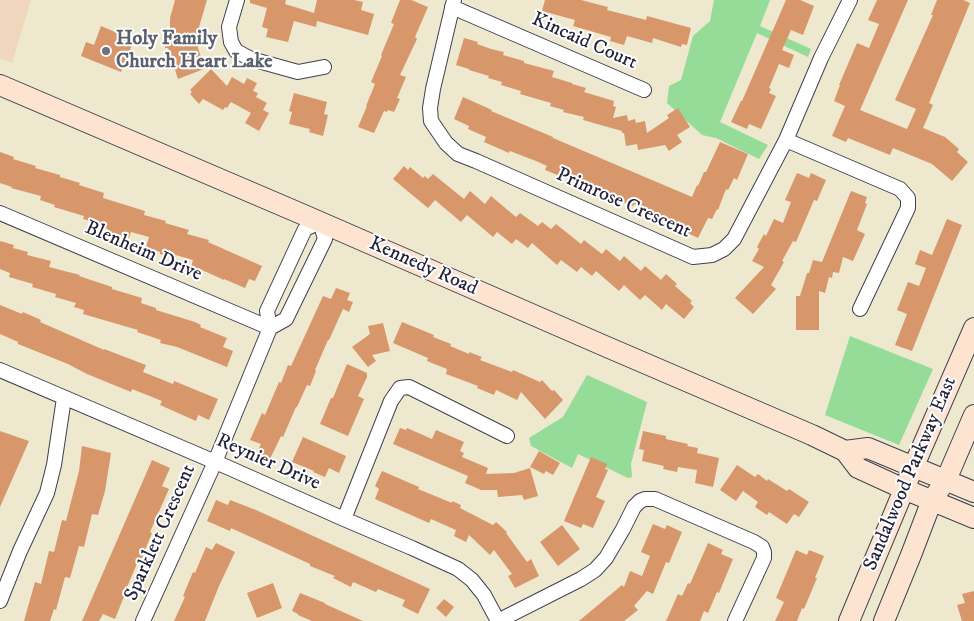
<!DOCTYPE html>
<html>
<head>
<meta charset="utf-8">
<style>
  body { margin:0 }
  canvas { display:block; background:#ede8ce }
</style>
</head>
<body>
<canvas width="974" height="621"></canvas>
<script>
const context = document.querySelector('canvas').getContext('2d');
context.lineJoin = 'round';
function fill(path, color) { context.fillStyle = color; context.fill(path, 'evenodd'); }
const poly = rows => new Path2D(rows.map(r => 'M' + r).join(''));
function trace(path, color, width, dash) { context.strokeStyle = color; context.lineWidth = width; context.lineCap = dash ? 'butt' : 'round'; context.setLineDash(dash || []); context.stroke(path); }
function label(font, color, halo, rows, align = 'center') {
  context.font = font + ' "IM FELL DW Pica",serif'; context.lineWidth = 4; context.setLineDash([]); context.textBaseline = 'middle'; context.strokeStyle = halo; context.fillStyle = color; for (const [text, x, y, turn = 0] of rows) {
    context.save(); context.translate(x, y); context.rotate((+turn || 0) * Math.PI / 180); context.textAlign = isNaN(turn) ? turn : align; if (halo) context.strokeText(text, 0, 0); context.fillText(text, 0, 0); context.restore();
  }
}
fill(poly([
  [0,0,31,0,12,63,0,58]
]), '#efd6bc');
fill(poly([
  [714,0,770,0,760,26,811,49,808,57,757,33,720,122,768,145,759,159,716,138,702,135,667,103,669,86,681,80,693,36,710,21],
  [850,336,933,369,899,445,825,415],
  [587,375,647,402,631,464,632,477,628,478,578,454,572,468,531,446,529,438,563,417]
]), '#94dc97');
fill(poly([
  [175,0,207,0,199,27,198,48,202,60,209,67,178,79,168,48,165,48,165,44,166,34,170,35,170,18],
  [250,0,286,0,285,4,314,13,317,0,354,0,363,2,361,10,374,14,368,35,317,21,316,27,294,21,288,42,266,37,268,29,262,27,267,8,250,3],
  [400,0,411,0,428,7,415,37,417,39,400,75,406,77,397,98,400,99,394,112,388,110,387,112,384,111,374,133,358,127,367,106,366,106,375,84,371,82,382,56,381,55,394,24,391,23],
  [545,0,581,0,608,7,607,10,646,20,647,16,691,28,687,45,682,44,681,47,653,38,652,43,627,36,624,45,610,41,611,37,573,26,575,20,542,11],
  [786,0,800,0,814,6,803,35,791,30,782,50,794,55,789,68,779,64,769,88,771,89,769,93,776,96,761,129,749,124,747,129,731,122,741,101,742,101],
  [877,0,908,0,860,110,907,129,916,109,895,100,933,15,931,15,937,0,963,0,970,3,929,103,933,105,923,128,945,137,959,149,957,152,968,162,952,181,932,164,893,148,890,155,848,138,846,142,832,136,845,106,834,101,840,85,839,85,857,43,869,48,879,24,868,20],
  [101,26,134,40,121,72,81,56,86,42,94,45],
  [464,38,478,42,477,44,491,49,504,52,503,55,524,61,524,63,554,71,552,77,572,83,572,84,586,88,584,92,614,101,613,106,616,107,613,118,627,115,628,121,635,119,636,123,645,121,647,133,669,118,667,115,678,108,690,127,677,135,682,142,669,151,665,145,638,150,637,144,626,146,624,133,622,133,622,131,583,120,584,117,563,112,564,110,550,106,551,103,520,94,521,91,501,85,502,82,488,78,489,76,469,70,469,69,456,65],
  [211,69,227,86,232,77,244,84,247,78,257,83,253,91,258,93,256,97,267,103,263,110,269,113,259,131,245,123,251,113,231,102,227,108,225,107,223,110,203,99,199,104,190,94,192,92,190,90],
  [294,93,327,102,324,114,328,115,323,136,309,132,310,129,289,124,292,112,289,111],
  [463,97,492,110,491,111,553,137,553,138,692,197,697,185,698,186,704,172,706,172,720,142,748,154,737,180,734,178,728,190,726,189,718,210,717,209,712,219,708,218,698,238,677,228,679,225,658,216,659,214,634,204,633,206,608,196,609,194,572,177,570,180,545,170,547,166,536,161,510,151,509,153,484,142,486,137,468,129,469,126,454,119],
  [0,152,14,157,13,159,36,166,35,168,60,175,60,177,80,183,79,185,104,193,103,198,145,211,144,215,166,221,165,223,189,230,187,234,209,240,208,242,262,266,255,281,249,279,245,288,224,279,224,280,202,270,191,267,193,260,172,254,171,257,160,254,160,252,146,247,149,237,131,232,129,238,107,231,108,229,99,226,100,224,83,219,84,216,54,207,55,205,40,200,41,196,11,188,12,187,0,183],
  [404,166,408,170,410,167,423,178,425,176,428,179,433,174,464,199,470,191,485,204,491,196,516,217,520,213,538,226,542,222,551,229,556,224,581,244,584,240,602,254,606,249,620,261,624,256,641,271,645,266,661,280,666,274,677,284,675,286,692,301,690,303,694,307,684,319,666,304,662,310,645,295,640,300,624,285,619,291,596,271,592,276,581,267,577,272,561,260,557,265,532,243,528,248,516,239,512,244,497,232,493,237,467,215,461,222,435,200,428,208,393,179],
  [797,173,809,178,811,173,826,180,817,201,814,200,796,242,793,241,782,261,784,262,771,285,776,289,753,314,735,298,764,267,752,261,759,249,757,247,764,234,766,236,774,219,783,223,791,202,785,200],
  [851,191,867,197,865,203,867,204,857,230,865,234,853,261,843,257,839,273,833,272,832,278,829,277,825,293,819,291,819,330,796,330,796,296,800,296,807,273,809,273,813,260,822,262],
  [947,219,962,225,912,351,895,345,907,314,897,310,908,282,919,286,926,268,915,264,920,250,932,255],
  [0,241,14,245,13,248,28,252,27,255,51,261,49,267,80,275,79,276,112,287,112,289,142,298,141,303,156,308,156,310,195,322,201,325,200,327,227,338,223,347,233,351,227,367,177,347,160,343,161,340,137,332,138,330,83,314,84,310,74,307,76,303,55,297,56,294,32,287,33,284,9,277,10,273,0,269],
  [336,288,350,293,347,300,353,302,349,312,343,309,329,340,328,340,315,370,316,371,310,386,307,385,297,407,296,407,283,437,281,436,269,461,256,455,261,444,250,440,262,413,265,415,279,382,281,383,288,365,291,366,323,296,331,299],
  [0,305,22,314,23,312,41,320,40,322,104,350,104,349,146,365,143,372,173,384,174,381,218,399,209,420,198,415,196,421,160,405,162,401,132,389,131,392,87,374,68,364,18,344,18,342,0,334],
  [402,322,434,335,433,337,451,344,450,346,469,354,469,352,482,357,480,360,512,372,513,370,540,382,542,380,552,391,554,390,563,400,545,419,521,392,517,400,496,390,494,395,477,388,478,386,446,374,447,369,427,361,428,358,393,343],
  [383,323,390,351,372,355,376,361,368,367,352,347,370,334,368,326],
  [347,364,367,373,367,377,358,396,364,399,348,436,320,424,331,398,333,398],
  [400,428,406,430,407,428,432,439,436,430,464,442,460,451,464,453,462,457,488,468,486,474,514,473,530,468,538,496,524,500,522,495,498,497,497,490,481,490,465,483,468,476,393,444],
  [0,431,29,441,0,507],
  [643,431,666,436,666,439,688,444,687,446,698,448,697,453,719,458,713,487,695,483,697,470,678,467,677,472,663,469,664,466,642,461,644,450,639,449],
  [303,437,346,456,339,473,329,468,325,477,313,472,314,471,292,462],
  [82,446,111,453,105,491,98,515,92,514,84,547,79,546,70,578,65,577,56,610,54,609,50,621,24,621,35,582,41,584,49,551,54,552,62,520,66,521,79,471],
  [539,451,560,463,553,475,546,471,544,474,530,467],
  [591,457,607,464,605,469,608,470,596,497,605,501,593,528,583,524,581,528,564,521],
  [152,460,170,468,162,486,169,489,150,532,152,533,141,560,139,559,124,594,125,594,115,619,103,614,99,621,82,621],
  [737,465,755,477,758,474,767,481,768,479,787,491,789,489,809,502,799,517,794,514,787,524,769,512,767,515,755,507,758,502,743,491,736,501,720,490],
  [382,471,419,487,418,489,452,503,452,501,461,505,460,508,493,525,496,522,507,532,506,533,527,562,531,559,539,576,515,588,508,576,512,574,494,550,490,555,469,535,466,542,454,536,456,530,431,519,429,523,375,499,379,489,375,486],
  [216,500,228,505,230,500,256,510,430,589,418,614,402,606,405,600,378,589,376,592,353,582,351,587,333,578,335,576,310,566,310,564,231,528,230,531,207,521],
  [653,524,665,529,667,525,682,532,669,563,666,562,653,594,647,591,634,606,638,610,624,621,579,621,622,585,624,587,630,571,642,576,650,556,641,552],
  [562,525,580,549,558,566,540,542],
  [216,543,235,552,219,586,205,621,174,621,185,597,183,596,193,572,195,573,206,547,212,550],
  [708,543,723,550,721,554,733,559,719,593,717,592,708,613,704,611,700,621,666,621,678,594,682,596,688,583,690,584],
  [796,550,807,555,809,550,824,556,815,578,817,578,804,609,802,608,797,621,775,621,784,602,776,598],
  [273,583,282,608,257,618,247,593],
  [974,591,974,621,962,621,957,605,965,603,962,594],
  [300,593,325,603,325,604,363,621,312,621,298,615,298,614,292,611],
  [444,599,454,607,446,617,436,608]
]), '#d8976b');
const minor = poly([
  [237,0,229,27,231,42,236,51,251,59,298,72,324,67],
  [454,0,433,89,430,108,431,121,446,143,458,154,476,161,693,257,712,255,724,249,734,239,786,140,821,58,850,0],
  [452,7,644,90],
  [786,140,900,189,908,198,908,208,860,309],
  [0,213,270,328],
  [0,370,227,467,344,519,412,548,458,569,472,580,484,595,498,621],
  [344,519,391,401,400,388,409,387,507,436],
  [0,601,20,551,47,493,54,465,64,398],
  [143,621,215,462,270,328,267,311,305,229,320,222,325,239,286,319,270,328],
  [498,621,581,579,595,570,606,558,623,529,634,507,640,501,645,499,655,499,754,542,762,547,764,552,764,558,735,621]
]);
const secondary = poly([
  [0,85,304,215,607,347,812,435,845,451,858,468,904,489,974,518],
  [845,451,868,448,974,492],
  [849,621,913,468,974,328],
  [884,621,911,555,932,500,946,480,974,415]
]);
trace(minor, '#404051', 16);
trace(secondary, '#404051', 22);
trace(minor, '#fff', 14);
trace(secondary, '#fde4d1', 20);
for (const [x, y, r, color] of [
  [106,51,5,"#6b7280"]
]) { const dot = new Path2D(); dot.arc(x, y, r, 0, 2 * Math.PI); context.fillStyle = color; context.fill(dot); trace(dot, '#fff', 2); }
label('bold 20px', '#5b616d', '#fff', [
  ["Holy Family",116,40],
  ["Church Heart Lake",116,63]
], 'left');
label('20px', '#22223b', '#fff', [
  ["Kincaid Court",584,42,24],
  ["Primrose Crescent",623,204,24],
  ["Blenheim Drive",143,252,23],
  ["Kennedy Road",423,267,24],
  ["Reynier Drive",268,463,24],
  ["Sandalwood Parkway East",911,474,-67],
  ["Sparklett Crescent",161,533,-66]
]);
</script>
</body>
</html>
